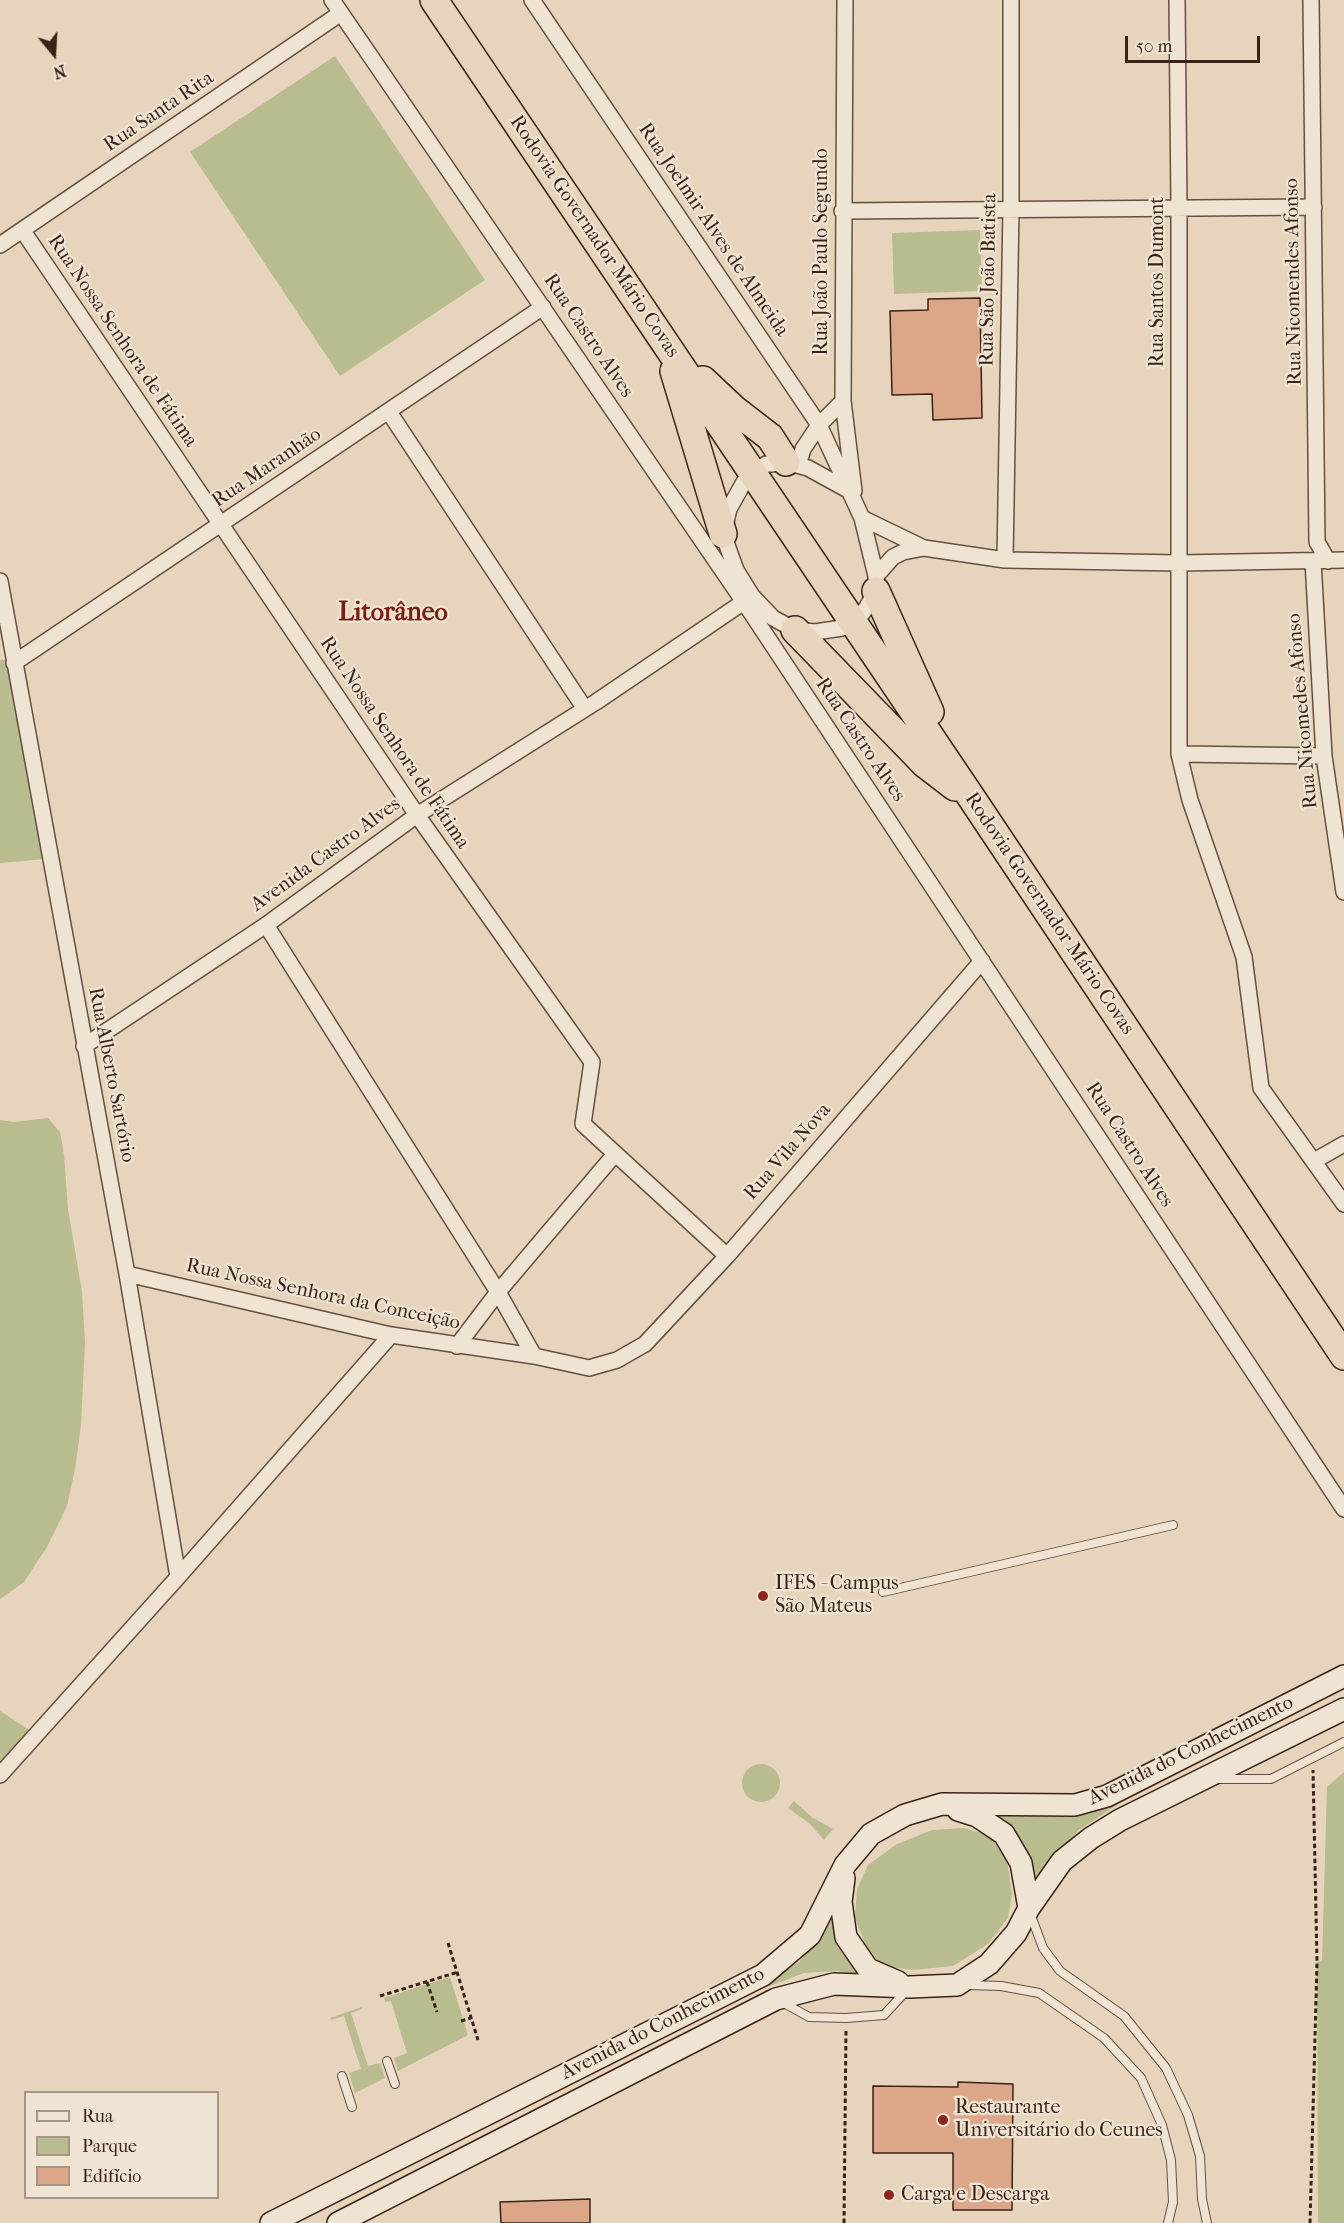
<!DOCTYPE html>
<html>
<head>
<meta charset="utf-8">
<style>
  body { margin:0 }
  #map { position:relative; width:1344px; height:2223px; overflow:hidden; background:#e6d5bc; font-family:"IM FELL French Canon",serif }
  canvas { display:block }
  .legend { position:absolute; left:24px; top:2091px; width:195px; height:108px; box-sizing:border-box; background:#efe4d3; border:2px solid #a79688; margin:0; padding:8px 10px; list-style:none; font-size:18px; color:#3b2217 }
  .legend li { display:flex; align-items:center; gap:12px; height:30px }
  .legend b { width:30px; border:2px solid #a79688 }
  .north { position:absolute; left:24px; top:24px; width:60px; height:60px; -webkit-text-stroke:4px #efe4d3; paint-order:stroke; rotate:162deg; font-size:16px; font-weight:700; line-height:24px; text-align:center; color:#3b2217 }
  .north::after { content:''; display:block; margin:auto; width:21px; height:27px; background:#3b2217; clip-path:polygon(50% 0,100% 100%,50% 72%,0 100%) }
  .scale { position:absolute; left:1125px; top:36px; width:135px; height:27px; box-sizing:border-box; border:3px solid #3b2217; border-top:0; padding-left:8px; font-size:18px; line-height:21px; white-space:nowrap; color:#3b2217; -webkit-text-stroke:4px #efe4d3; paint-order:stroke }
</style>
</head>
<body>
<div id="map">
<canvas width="1344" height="2223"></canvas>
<ul class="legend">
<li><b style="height:8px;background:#efe4d3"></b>Rua</li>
<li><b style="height:16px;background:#b8bc8e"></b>Parque</li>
<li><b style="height:16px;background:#dca688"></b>Edifício</li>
</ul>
<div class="north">N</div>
<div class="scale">50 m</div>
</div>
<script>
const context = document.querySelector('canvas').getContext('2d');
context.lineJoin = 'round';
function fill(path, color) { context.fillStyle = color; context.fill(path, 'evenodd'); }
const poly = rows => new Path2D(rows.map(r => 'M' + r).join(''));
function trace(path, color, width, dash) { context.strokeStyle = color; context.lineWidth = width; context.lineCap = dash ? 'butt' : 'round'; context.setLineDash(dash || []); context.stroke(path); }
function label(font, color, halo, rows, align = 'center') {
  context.font = font + ' "IM FELL French Canon",serif'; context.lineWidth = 4.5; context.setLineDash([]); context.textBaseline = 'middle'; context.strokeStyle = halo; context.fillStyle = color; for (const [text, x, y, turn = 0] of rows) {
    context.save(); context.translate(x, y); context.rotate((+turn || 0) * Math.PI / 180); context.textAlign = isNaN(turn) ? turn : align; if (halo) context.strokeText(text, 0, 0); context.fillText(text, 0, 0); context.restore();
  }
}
fill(poly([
  [335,56,485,280,340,376,190,152],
  [980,230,982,291,894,294,892,233],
  [17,659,57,858,0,863,0,660],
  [48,1118,60,1132,64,1155,68,1209,82,1292,85,1342,81,1425,75,1469,67,1506,47,1547,24,1582,0,1599,0,1120,14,1122],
  [0,1711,40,1737,0,1776],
  '742 1783a19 19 0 1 1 38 0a19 19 0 1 1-38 0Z',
  [1344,1772,1344,2223,1318,2223,1317,1962,1322,1961,1327,1787],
  [794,1801,813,1818,833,1829,824,1840,810,1824,788,1808],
  [1117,1805,1079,1830,1036,1877,1016,1832,989,1815,1072,1817],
  [964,1828,990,1836,1007,1860,1012,1894,1008,1918,988,1944,953,1966,913,1970,882,1966,865,1944,855,1918,857,1889,868,1865,897,1844,932,1830],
  [832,1910,836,1939,845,1957,863,1975,837,1971,804,1973,741,1997,799,1962,818,1940],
  [450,1977,468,2035,398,2071,394,2058,407,2053,391,2001,385,2002,384,1998],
  [362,2007,362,2009,351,2013,368,2066,380,2063,385,2078,355,2093,349,2073,361,2069,344,2016,331,2020,330,2018]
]), '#b8bc8e');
const building = poly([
  [980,298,982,418,933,420,932,394,892,395,890,311,928,310,928,299,980,298],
  [958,2082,1013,2084,1012,2210,953,2210,953,2153,873,2153,873,2086,958,2087,958,2082],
  [590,2199,590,2223,501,2223,500,2202,590,2199]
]);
fill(building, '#dca688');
trace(building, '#3b2217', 1.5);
const lane = poly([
  [883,1592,1173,1525],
  [1217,1779,1271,1779,1344,1742],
  [1030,1913,1043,1948,1060,1971,1124,2016,1166,2068,1188,2115,1200,2156,1202,2199,1207,2223],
  [967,1985,1001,1986,1039,1993,1104,2038,1141,2078,1162,2125,1171,2160,1173,2202,1168,2223],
  [782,2002,809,2017,846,2018,884,2015,906,1991],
  [387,2061,395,2084],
  [342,2076,352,2107]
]);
const street = poly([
  [332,0,744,602,1344,1509],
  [532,0,819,425,862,518,876,576,876,591,867,607,854,624,842,628,815,632,795,630,773,618,752,596,736,570,723,534,729,509,744,482,766,464,771,464,786,462,808,468,848,490],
  [845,0,843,401,854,491],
  [1177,0,1179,207,1179,754,1190,800,1244,957,1261,1088,1344,1204],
  [1311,0,1317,542,1328,561],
  [842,211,1314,207],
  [23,231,417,815,592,1062,583,1124,727,1256],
  [0,245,341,13],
  [389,412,585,709],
  [798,465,803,449,819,425,843,401],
  [862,518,924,548,1005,560,1180,563,1344,560],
  [1005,560,1011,208,1011,0],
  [1313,561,1324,756,1344,892],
  [876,576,893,557,903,552,924,548],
  [0,581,127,1274,178,1577],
  [14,663,543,307],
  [1179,754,1324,756],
  [266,925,498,1292,534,1356],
  [84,1046,266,925,417,815,596,702,751,597],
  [1314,1161,1344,1144],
  [127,1274,391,1335,534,1356,589,1368,617,1360,645,1344,727,1256,982,961],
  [457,1346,498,1292,615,1154],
  [0,1775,178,1577,391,1335]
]);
const secondary = poly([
  [958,1810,977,1816,1004,1834,1021,1863,1029,1908],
  [844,1878,841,1902,846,1937,868,1969,898,1982],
  [271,2223,763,1975,810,1935,845,1865,871,1834,905,1815,942,1804,1075,1805,1107,1796,1344,1676],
  [338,2223,776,1999,834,1984,910,1987,957,1985,989,1964,1016,1933,1029,1908,1062,1861,1091,1838,1120,1820,1344,1709]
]);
const highway = poly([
  [434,0,971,797,1344,1356],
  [674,371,723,534],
  [703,380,735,410,770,437,786,462],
  [876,591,930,712],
  [795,630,925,764,955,787]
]);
trace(lane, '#664f40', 10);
trace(street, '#664f40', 18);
trace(secondary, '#3b2217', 24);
trace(highway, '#3b2217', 30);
trace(poly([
  [448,1943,478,2040],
  [427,1982,437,2012],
  [380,1996,458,1972],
  [461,2021,471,2018],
  [844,2223,846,2029],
  [1310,2223,1317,1962,1313,1770]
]), '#3b2217', 3, [4.5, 3]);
trace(lane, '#efe4d3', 8);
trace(street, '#efe4d3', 15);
trace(secondary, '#efe4d3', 21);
trace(highway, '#e6d5bc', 27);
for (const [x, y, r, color] of [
  [763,1596,6,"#8f2418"],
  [943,2120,6,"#8f2418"],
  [889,2195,6,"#8f2418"]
]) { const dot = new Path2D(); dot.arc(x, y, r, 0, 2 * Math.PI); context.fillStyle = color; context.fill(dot); trace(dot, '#efe4d3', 2); }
label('20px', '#3b2217', '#efe4d3', [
  ["Rua Santa Rita",159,112,-34],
  ["Rua Joelmir Alves de Almeida",713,230,56],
  ["Rodovia Governador Mário Covas",594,237,56],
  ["Rua João Paulo Segundo",822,252,-90],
  ["Rua São João Batista",989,280,-89],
  ["Rua Santos Dumont",1158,282,-90],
  ["Rua Nicomendes Afonso",1294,282,-91],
  ["Rua Castro Alves",588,336,56],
  ["Rua Nossa Senhora de Fátima",122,341,56],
  ["Rua Maranhão",267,468,-34],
  ["Rua Nicomedes Afonso",1303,711,-95],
  ["Rua Castro Alves",860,740,56],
  ["Rua Nossa Senhora de Fátima",394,743,56],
  ["Avenida Castro Alves",326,855,-36],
  ["Rodovia Governador Mário Covas",1049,914,56],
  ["Rua Alberto Sartório",111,1075,79],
  ["Rua Castro Alves",1129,1145,57],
  ["Rua Vila Nova",788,1152,-49],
  ["Rua Nossa Senhora da Conceição",323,1295,12],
  ["Avenida do Conhecimento",1191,1751,-26],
  ["Avenida do Conhecimento",663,2024,-27]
]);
label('20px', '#3b2217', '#efe4d3', [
  ["IFES - Campus",775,1584],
  ["São Mateus",775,1607],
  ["Restaurante",955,2108],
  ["Universitário do Ceunes",955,2131],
  ["Carga e Descarga",901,2195]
], 'left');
label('bold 26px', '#7a1f14', '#efe4d3', [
  ["Litorâneo",393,614]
]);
</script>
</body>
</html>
